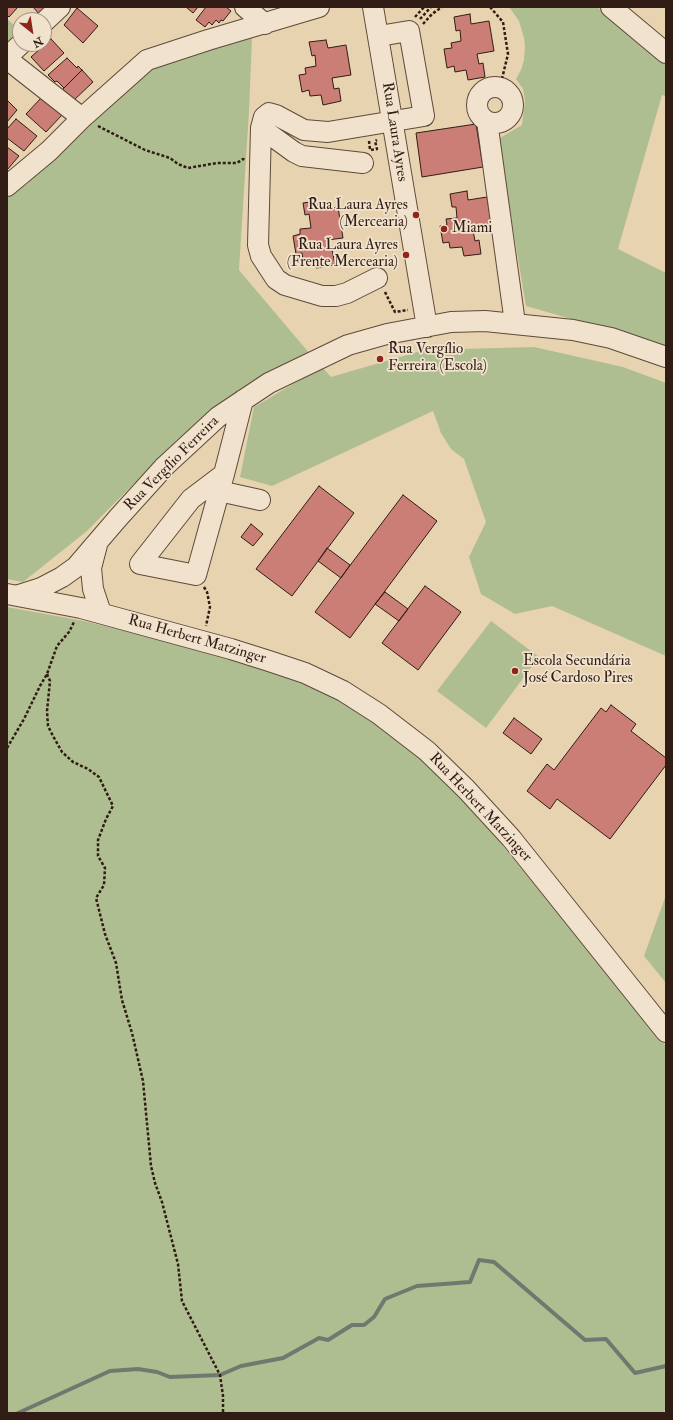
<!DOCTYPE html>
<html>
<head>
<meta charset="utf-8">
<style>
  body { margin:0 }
  #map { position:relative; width:673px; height:1420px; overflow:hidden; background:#e8d3b0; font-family:"IM FELL Double Pica",serif }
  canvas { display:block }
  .frame { position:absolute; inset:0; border:8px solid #301c14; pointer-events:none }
  .north { position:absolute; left:12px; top:12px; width:40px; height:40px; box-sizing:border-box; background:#f0e2cc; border:1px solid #a39382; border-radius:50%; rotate:150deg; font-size:11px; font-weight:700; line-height:16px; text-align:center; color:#301c14 }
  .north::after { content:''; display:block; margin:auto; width:14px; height:18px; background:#8f2418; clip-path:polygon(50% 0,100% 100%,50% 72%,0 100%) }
</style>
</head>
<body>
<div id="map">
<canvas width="673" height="1420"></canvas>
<div class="frame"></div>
<div class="north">N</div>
</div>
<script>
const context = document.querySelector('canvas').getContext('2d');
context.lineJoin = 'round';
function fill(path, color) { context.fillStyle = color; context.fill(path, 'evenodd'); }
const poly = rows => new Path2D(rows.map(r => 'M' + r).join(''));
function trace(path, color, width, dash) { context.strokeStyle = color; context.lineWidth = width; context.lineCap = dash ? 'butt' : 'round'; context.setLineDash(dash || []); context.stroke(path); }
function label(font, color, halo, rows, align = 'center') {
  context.font = font + ' "IM FELL Double Pica",serif'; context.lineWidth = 3.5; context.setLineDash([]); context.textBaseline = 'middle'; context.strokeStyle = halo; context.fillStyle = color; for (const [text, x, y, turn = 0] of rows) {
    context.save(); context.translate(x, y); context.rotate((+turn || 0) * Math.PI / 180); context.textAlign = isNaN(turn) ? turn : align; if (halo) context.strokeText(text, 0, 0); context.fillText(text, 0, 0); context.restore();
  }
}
fill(poly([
  [509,7,597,7,660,56,666,59,666,96,662,95,618,249,666,273,666,346,526,306,498,139,522,125,525,100,523,89,516,79,521,70,524,60,525,46,524,38,519,21],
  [7,19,20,30,20,37,7,48],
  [252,38,249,111,239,270,310,354,176,441,87,531,23,582,7,579,7,194,26,185,153,67],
  [534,347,623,367,666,383,666,656,552,606,515,614,481,594,469,557,486,522,464,459,451,449,441,433,433,411,272,486,240,477,254,407,322,367,331,377,424,350],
  [7,607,84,621,165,641,280,673,333,696,386,729,435,769,480,818,594,957,666,1046,666,1410,662,1413,7,1413],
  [491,621,539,657,486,728,437,691],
  [666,895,666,983,644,956]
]), '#afbe90');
trace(poly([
  [18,1413,110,1371,138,1369,157,1372,170,1377,220,1375,241,1366,283,1358,319,1338,328,1340,352,1325,364,1325,374,1317,385,1299,417,1286,470,1282,479,1260,494,1262,585,1340,606,1339,635,1373,666,1366]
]), '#6e7a6f', 4);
const building = poly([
  [7,7,18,7,9,17,7,15,7,7],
  [33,7,47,7,40,15,33,7],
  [186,7,198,7,193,13,186,7],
  [206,7,226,7,231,11,223,21,221,20,219,23,216,20,212,25,209,22,205,27,196,20,206,7],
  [77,8,98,26,83,43,64,25,77,8],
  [470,14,471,24,489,21,494,51,477,54,479,64,483,63,485,77,468,80,466,70,455,72,454,66,447,68,444,49,452,48,451,43,461,41,460,30,456,31,454,17,470,14],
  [51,39,64,53,44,71,31,57,51,39],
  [326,40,328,48,346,45,351,75,332,78,334,89,339,88,341,101,323,105,321,95,310,96,309,90,302,92,299,75,306,74,305,68,316,66,315,55,312,56,309,42,326,40],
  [67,58,77,68,78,66,82,70,64,88,57,81,55,82,48,75,67,58],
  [82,70,93,82,73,101,62,90,82,70],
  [42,97,62,115,46,132,26,114,42,97],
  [7,100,17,110,7,122,7,100],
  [16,119,37,136,24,151,7,138,7,129,16,119],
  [476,124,483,167,422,177,416,133,476,124],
  [7,147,19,156,7,170,7,147],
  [467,191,468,200,487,197,492,227,473,230,475,241,479,240,481,254,464,256,462,247,450,248,449,242,443,243,440,226,447,225,446,219,457,218,456,207,452,207,450,194,467,191],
  [318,201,320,210,338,207,343,238,327,240,328,249,332,249,335,265,316,268,314,258,303,260,302,253,296,254,293,236,300,234,300,229,311,228,309,214,305,215,303,203,318,201],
  [319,486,354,513,292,596,256,569,319,486],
  [403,495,437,521,350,638,315,612,403,495],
  [251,524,263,534,253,546,241,537,251,524],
  [327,548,350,565,341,578,318,561,327,548],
  [425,586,461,612,418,670,382,643,425,586],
  [385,592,408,609,399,621,375,604,385,592],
  [611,705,636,724,631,731,666,758,666,765,610,839,557,799,550,809,527,791,547,764,554,770,601,708,606,712,611,705],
  [514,718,542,739,531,754,503,733,514,718]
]);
fill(building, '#ca7e75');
trace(building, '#301c14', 1);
const minor = poly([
  [245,7,265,24],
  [373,7,427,327],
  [611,7,666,53],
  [44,22,60,7],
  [7,57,21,44],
  [7,59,82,118],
  '477 105a18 18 0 1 1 36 0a18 18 0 1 1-36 0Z',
  [487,121,515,323],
  [261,128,294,152,302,156,363,163],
  [7,186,49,151,82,118,147,60,208,40,319,7],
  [377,278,347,293,336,296,322,296,285,285,276,279,261,256,258,245,261,128,264,117,269,113,276,115,304,130,328,132,424,116,409,31,379,36],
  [224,474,191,499,140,564,196,575,224,474,243,400],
  [219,491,260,500],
  [97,545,91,568,93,589,101,613],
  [7,594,81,608,231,649,269,661,305,673,343,691,379,714,427,751,466,789,511,838,666,1032],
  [19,595,41,588,62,577,76,567,118,518,165,466,218,417,269,383,348,345,387,334,451,322,485,321,573,330,611,338,666,357]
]);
trace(minor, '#5e4a3b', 22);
trace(poly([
  [490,7,503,22,508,54,500,87],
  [415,17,424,7],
  [420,19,431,7],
  [423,24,432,14,442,7],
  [98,126,145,150,170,158,178,164,188,168,217,163,237,163,243,159,245,160],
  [369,141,370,150,377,149,375,141,377,140],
  [385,292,395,312,408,310],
  [204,587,207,592,210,607,206,626],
  [47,674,50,681,47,711,48,726,53,736,62,752,73,762,88,769,99,777,113,806,106,819,98,840,98,856,105,868,104,885,96,898,105,934,116,963,122,1000,132,1033,143,1081,151,1166,155,1183,162,1202,178,1264,182,1301,220,1375,223,1396,223,1413],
  [7,748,24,719,40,686,47,674,57,646,69,632,74,622]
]), '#301c14', 2.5, [3, 2]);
trace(minor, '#f0e2cc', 20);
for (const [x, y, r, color] of [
  [416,215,4,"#8f2418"],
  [444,229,4,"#8f2418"],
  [406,255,4,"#8f2418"],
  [380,359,4,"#8f2418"],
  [515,671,4,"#8f2418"]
]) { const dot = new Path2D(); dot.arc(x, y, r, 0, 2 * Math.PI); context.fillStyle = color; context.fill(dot); trace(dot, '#f0e2cc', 1.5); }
label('15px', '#301c14', '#f0e2cc', [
  ["Rua Laura Ayres",394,132,81],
  ["Rua Vergílio Ferreira",172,464,-45],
  ["Rua Herbert Matzinger",197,640,16],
  ["Rua Herbert Matzinger",480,808,47]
]);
label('15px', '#301c14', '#f0e2cc', [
  ["Rua Laura Ayres",408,206,"right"],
  ["(Mercearia)",408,223,"right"],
  ["Miami",452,229],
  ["Rua Laura Ayres",398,246,"right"],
  ["(Frente Mercearia)",398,263,"right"],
  ["Rua Vergílio",388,350],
  ["Ferreira (Escola)",388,367],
  ["Escola Secundária",523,662],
  ["José Cardoso Pires",523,679]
], 'left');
</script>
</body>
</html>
